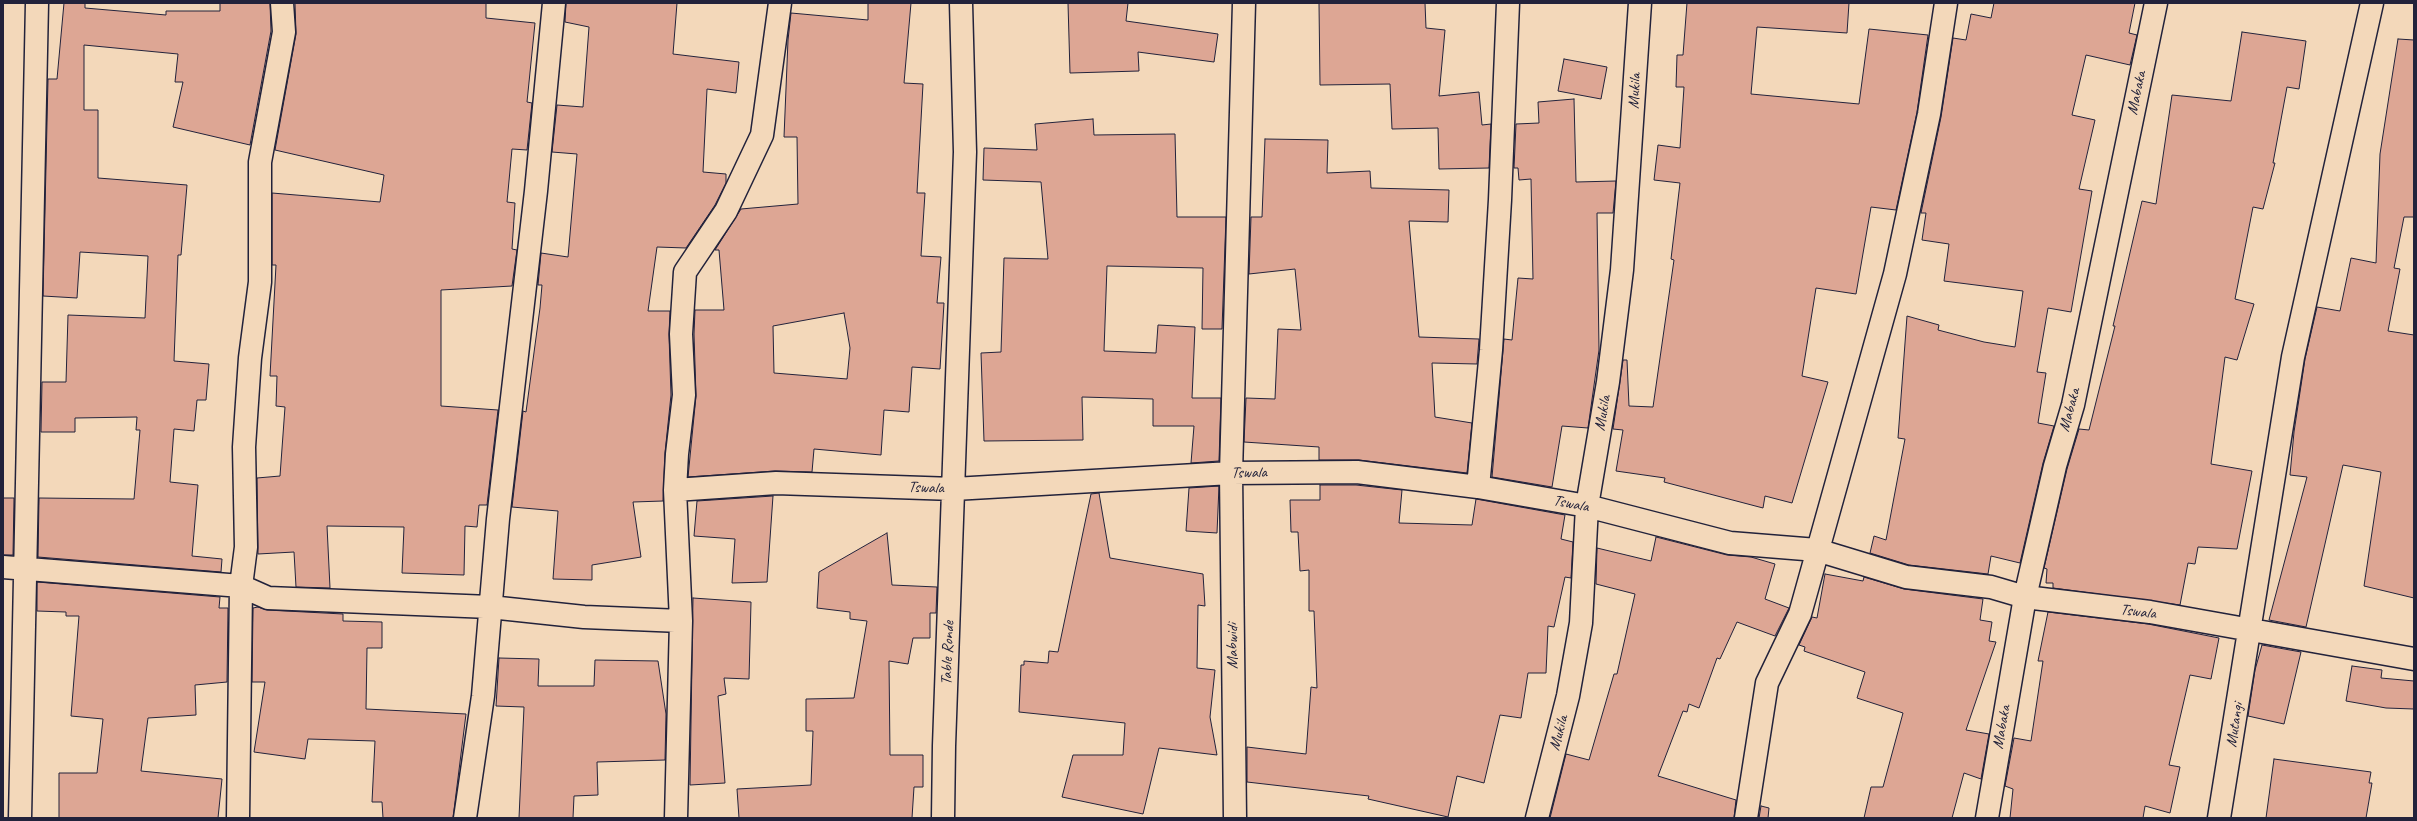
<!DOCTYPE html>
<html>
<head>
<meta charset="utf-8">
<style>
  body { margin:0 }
  #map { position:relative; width:2417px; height:821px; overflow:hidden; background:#f3d8ba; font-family:Caveat,sans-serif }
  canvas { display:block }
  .frame { position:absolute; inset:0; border:4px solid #22223b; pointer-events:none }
</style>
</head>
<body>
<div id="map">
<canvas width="2417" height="821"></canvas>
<div class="frame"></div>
</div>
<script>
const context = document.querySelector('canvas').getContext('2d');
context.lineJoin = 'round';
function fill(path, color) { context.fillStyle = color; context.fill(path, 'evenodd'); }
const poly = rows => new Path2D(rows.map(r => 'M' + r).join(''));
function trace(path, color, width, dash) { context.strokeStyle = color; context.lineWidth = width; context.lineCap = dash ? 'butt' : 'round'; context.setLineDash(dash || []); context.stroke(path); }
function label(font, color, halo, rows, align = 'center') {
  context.font = font + ' Caveat,sans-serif'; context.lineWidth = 3; context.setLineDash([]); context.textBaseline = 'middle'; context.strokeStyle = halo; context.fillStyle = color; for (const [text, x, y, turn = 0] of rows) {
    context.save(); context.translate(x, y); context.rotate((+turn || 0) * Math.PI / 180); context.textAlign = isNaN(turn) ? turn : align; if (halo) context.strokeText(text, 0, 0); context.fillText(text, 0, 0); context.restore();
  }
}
const building = poly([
  [64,3,85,3,85,8,166,15,166,11,220,11,220,3,270,3,271,31,250,145,173,127,183,82,175,82,178,54,84,45,84,110,98,110,98,178,187,185,181,255,178,255,174,361,209,364,206,400,197,400,194,431,174,429,170,482,198,485,192,556,222,559,221,572,38,557,39,498,134,499,140,430,136,430,137,417,75,418,75,432,41,432,42,382,66,382,68,315,145,318,148,256,80,252,77,298,43,296,48,79,57,79,64,3],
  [295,3,486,3,486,18,535,23,527,102,532,103,527,150,512,149,507,202,515,203,512,249,517,250,512,286,441,290,441,406,498,410,487,505,479,505,477,527,465,526,464,575,402,573,404,527,327,526,330,588,296,587,294,552,258,554,257,478,280,476,285,407,276,406,277,376,270,376,276,265,272,265,272,193,380,202,384,175,275,150,296,34,295,3],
  [566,3,677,3,673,54,739,62,736,93,707,89,703,172,726,174,726,183,715,205,686,248,657,247,648,311,670,311,669,335,671,395,665,453,663,501,633,502,641,557,592,565,592,580,553,579,558,511,512,507,523,411,526,412,540,308,542,285,538,285,541,253,568,257,577,154,552,152,557,105,583,107,589,27,565,22,566,3],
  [868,3,911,3,904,83,923,84,917,193,925,193,921,256,941,257,937,303,944,303,940,369,912,367,909,412,884,410,881,455,814,449,812,472,775,471,688,477,696,396,694,334,695,310,724,310,719,250,715,250,741,209,798,204,797,137,784,137,788,40,791,13,868,20,868,3],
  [844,313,850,348,847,379,774,373,773,326,844,313],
  [1068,3,1128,3,1126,21,1218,34,1214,62,1138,52,1139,71,1070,73,1068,3],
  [1319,3,1425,3,1426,28,1445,30,1439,96,1479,92,1482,125,1491,124,1489,168,1439,169,1438,128,1392,129,1390,84,1320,85,1319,3],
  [1687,3,1849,3,1847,33,1757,27,1751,94,1859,104,1869,29,1928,35,1917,112,1896,210,1871,207,1856,294,1816,288,1802,376,1828,382,1792,503,1765,496,1763,508,1664,482,1665,478,1616,471,1623,430,1613,429,1623,360,1627,360,1629,406,1653,407,1674,260,1671,259,1680,183,1654,180,1658,145,1680,148,1684,87,1676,87,1677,55,1683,55,1687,3],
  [1994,3,2135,3,2129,33,2137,35,2130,65,2086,55,2072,115,2095,120,2079,189,2092,191,2071,312,2048,308,2037,372,2046,373,2038,423,2054,426,2043,463,2020,563,1991,556,1988,574,1909,565,1870,553,1874,536,1886,540,1905,439,1898,438,1907,316,1939,325,1938,330,1984,342,2015,347,2023,291,1944,281,1949,244,1922,240,1926,213,1921,213,1941,117,1953,38,1966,40,1971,14,1991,18,1994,3],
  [2242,32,2306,41,2299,89,2287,87,2273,163,2275,163,2263,209,2253,207,2235,299,2254,304,2237,360,2225,357,2211,464,2252,471,2237,549,2198,547,2195,564,2188,563,2180,605,2053,588,2053,583,2046,583,2047,569,2044,568,2067,469,2079,429,2089,430,2115,326,2113,326,2142,201,2156,204,2172,95,2231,101,2242,32],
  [2398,39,2414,40,2414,217,2404,217,2394,268,2400,269,2388,331,2414,335,2414,598,2364,586,2381,472,2343,465,2306,627,2269,620,2307,477,2290,475,2294,432,2305,359,2317,307,2340,311,2351,258,2376,263,2380,154,2398,39],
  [1564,59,1607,67,1601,99,1558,91,1564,59],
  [1574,99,1576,182,1616,181,1613,213,1597,213,1599,350,1588,428,1562,426,1552,487,1492,477,1504,339,1512,340,1518,278,1533,279,1531,179,1519,180,1518,168,1514,168,1516,124,1539,123,1538,102,1574,99],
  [1093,119,1094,135,1175,134,1177,217,1226,217,1222,329,1202,329,1203,268,1107,266,1104,351,1156,353,1158,325,1195,327,1192,398,1221,398,1219,461,1191,463,1194,426,1153,426,1153,399,1082,397,1083,440,984,441,981,353,1001,352,1004,258,1048,259,1041,182,983,180,984,148,1037,150,1035,124,1093,119],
  [1265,139,1328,140,1327,173,1370,171,1371,188,1449,190,1448,222,1409,221,1419,337,1479,339,1477,364,1432,363,1435,417,1472,423,1467,473,1359,460,1319,460,1319,447,1244,442,1246,398,1275,399,1278,329,1301,330,1295,269,1249,274,1251,217,1262,217,1265,139],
  [1320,485,1356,485,1402,490,1399,523,1472,525,1476,499,1565,515,1561,539,1573,542,1571,578,1565,577,1554,627,1548,626,1546,673,1528,673,1521,718,1500,715,1484,783,1457,776,1448,817,1368,799,1369,796,1247,782,1247,747,1306,754,1311,687,1317,688,1314,611,1309,611,1309,570,1300,571,1298,532,1291,532,1290,500,1320,500,1320,485],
  [1219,486,1217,533,1186,531,1189,488,1219,486],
  [1099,493,1110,558,1203,574,1205,606,1198,605,1197,668,1215,670,1210,717,1217,755,1159,748,1143,814,1062,797,1073,755,1123,755,1125,723,1019,712,1021,665,1024,665,1024,661,1048,663,1049,651,1058,652,1091,494,1099,493],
  [773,496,767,582,732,583,735,539,694,536,697,501,773,496],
  [3,498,14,498,13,555,3,555,3,498],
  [887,533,892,585,937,587,936,613,930,613,930,638,913,638,908,664,889,661,890,755,923,755,923,787,914,787,912,818,739,818,737,789,811,785,813,731,806,731,806,699,854,698,867,621,850,619,850,612,817,608,819,572,887,533],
  [1656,537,1727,555,1751,557,1775,564,1765,599,1789,608,1775,636,1737,622,1720,659,1717,658,1699,708,1689,704,1687,712,1683,711,1658,776,1736,800,1734,818,1550,818,1566,754,1589,760,1614,674,1617,674,1635,594,1596,584,1597,548,1651,561,1656,537],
  [1825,574,1863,581,1864,577,1904,589,1983,599,1980,620,1992,622,1989,641,1996,642,1966,730,1989,734,1981,779,1964,773,1952,818,1864,818,1871,787,1883,787,1903,713,1857,698,1865,672,1804,651,1805,647,1799,645,1812,617,1817,618,1825,574],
  [37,582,220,597,219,608,228,608,227,682,195,685,196,715,148,718,141,771,222,779,218,818,59,818,59,773,97,773,103,719,71,716,79,616,66,616,66,612,37,611,37,582],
  [693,598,751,602,749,679,724,678,726,694,718,696,725,783,690,785,693,598],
  [258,607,267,610,343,614,343,621,382,622,382,648,367,648,366,709,466,714,453,818,383,818,382,802,372,802,375,741,308,739,305,759,254,752,265,682,252,682,253,608,258,607],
  [2048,612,2148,624,2219,638,2211,679,2190,675,2169,765,2180,767,2170,813,2145,806,2143,818,2010,818,2013,789,2005,786,2014,738,2031,741,2043,661,2038,661,2048,612],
  [2262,645,2301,652,2284,724,2248,716,2255,670,2262,645],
  [499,658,539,659,538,686,594,686,595,660,658,661,666,714,665,760,597,762,598,795,574,796,573,818,519,818,524,707,496,706,499,658],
  [2352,666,2382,670,2381,678,2414,681,2414,709,2386,708,2346,701,2352,666],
  [2274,759,2371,772,2369,783,2372,783,2366,818,2266,818,2274,759],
  [1761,806,1769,808,1768,818,1759,818,1761,806]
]);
fill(building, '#dda694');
trace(building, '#22223b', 1);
const street = poly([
  [1478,487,1491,350,1500,200,1508,3],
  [675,490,776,483,954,489,1231,473,1357,472,1478,487,1587,506,1730,543,1817,550,1906,577,1991,587,2025,597,2150,612,2414,659],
  [3,567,241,586,268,598,490,607,584,617,681,621],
  [20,818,37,3],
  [238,818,241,586,246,547,244,447,250,358,260,282,260,162,284,32,282,3],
  [465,818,483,696,498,519,536,191,554,3],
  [676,818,681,621,675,490,677,454,684,395,681,334,685,272,726,211,762,135,780,3],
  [943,818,944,746,965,152,961,3],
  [1235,818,1231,473,1244,3],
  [1537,818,1568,696,1581,623,1587,506,1608,382,1622,270,1640,3],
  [1746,818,1767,683,1800,614,1895,274,1929,114,1946,3],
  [1987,818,2025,597,2055,466,2073,405,2156,3],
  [2219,818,2293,357,2372,3]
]);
trace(street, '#22223b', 25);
trace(street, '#f3d8ba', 22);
label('16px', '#22223b', '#f3d8ba', [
  ["Mukila",1635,91,-87],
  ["Mabaka",2137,93,-78],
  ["Mabaka",2070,410,-75],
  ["Mukila",1603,413,-80],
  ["Tswala",1249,473,-1],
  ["Tswala",926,488,2],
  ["Tswala",1571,504,11],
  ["Tswala",2138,612,7],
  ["Mabwidi",1233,646,-90],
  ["Table Ronde",948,653,-88],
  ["Mutangi",2235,725,-81],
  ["Mabaka",2002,727,-80],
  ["Mukila",1559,733,-75]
]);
</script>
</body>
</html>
